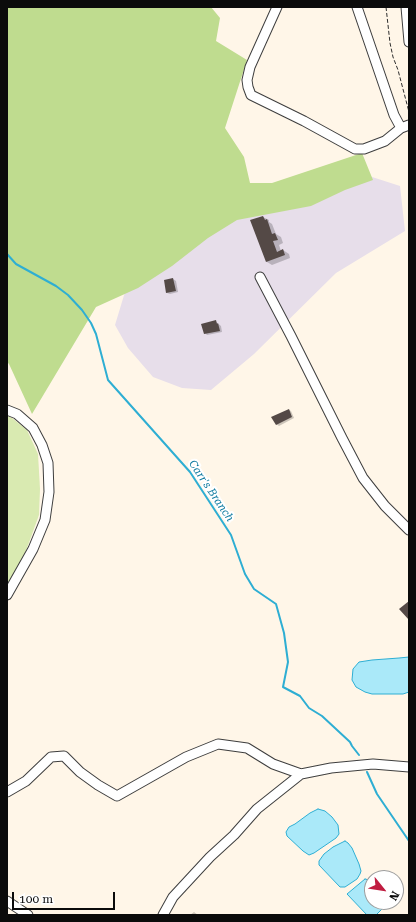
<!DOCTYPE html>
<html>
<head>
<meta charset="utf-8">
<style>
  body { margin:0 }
  #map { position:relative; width:416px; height:922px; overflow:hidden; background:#fff6e8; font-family:"Roboto Serif",serif }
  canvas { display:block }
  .frame { position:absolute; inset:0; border:8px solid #0b0b0b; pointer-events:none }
  .north { position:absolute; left:364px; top:870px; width:40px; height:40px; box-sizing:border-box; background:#fff; border:1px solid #9d9d9d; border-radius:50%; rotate:120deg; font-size:11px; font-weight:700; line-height:16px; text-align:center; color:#0b0b0b }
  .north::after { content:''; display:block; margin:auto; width:14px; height:18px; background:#c01d41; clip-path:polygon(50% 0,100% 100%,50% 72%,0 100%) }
  .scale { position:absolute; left:12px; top:892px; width:103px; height:18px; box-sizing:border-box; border:2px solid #0b0b0b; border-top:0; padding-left:5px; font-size:12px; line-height:14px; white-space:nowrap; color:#0b0b0b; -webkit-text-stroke:3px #fff; paint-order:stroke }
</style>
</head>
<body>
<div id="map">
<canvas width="416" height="922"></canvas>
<div class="frame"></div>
<div class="north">N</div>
<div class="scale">100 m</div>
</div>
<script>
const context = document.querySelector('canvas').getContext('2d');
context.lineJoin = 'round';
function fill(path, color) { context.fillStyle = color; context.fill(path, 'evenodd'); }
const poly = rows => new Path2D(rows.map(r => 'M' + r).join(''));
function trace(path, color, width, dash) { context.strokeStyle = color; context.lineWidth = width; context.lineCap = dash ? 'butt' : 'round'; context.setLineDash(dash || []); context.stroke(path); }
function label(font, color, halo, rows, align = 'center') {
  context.font = font + ' "Roboto Serif",serif'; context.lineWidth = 4; context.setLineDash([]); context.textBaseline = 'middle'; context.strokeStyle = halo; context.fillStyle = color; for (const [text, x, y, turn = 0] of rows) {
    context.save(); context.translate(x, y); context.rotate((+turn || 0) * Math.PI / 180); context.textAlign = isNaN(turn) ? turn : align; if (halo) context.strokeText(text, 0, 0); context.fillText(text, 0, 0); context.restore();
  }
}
fill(poly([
  [369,176,400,186,405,231,336,273,254,354,211,390,182,388,153,377,128,348,115,325,125,292,233,217]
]), '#e7deea');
fill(poly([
  [7,416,12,418,27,430,38,454,40,489,39,515,27,548,14,578,7,590]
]), '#d9eab1');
fill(poly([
  [7,7,211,7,220,18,216,41,247,60,225,128,244,157,250,183,272,183,362,153,373,180,345,190,311,206,237,220,208,238,172,266,138,288,96,307,32,414,9,364,7,362]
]), '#bfdc8f');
const water = poly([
  [409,657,409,692,403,694,372,694,365,692,356,687,352,680,353,669,359,662,372,660,399,658,409,657],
  [318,809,325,811,332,817,338,825,339,834,336,838,314,853,309,855,303,851,287,836,286,832,289,827,295,824,310,813,318,809],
  [345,841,348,843,352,848,359,864,361,871,360,874,357,879,345,887,340,887,319,865,319,861,324,854,333,847,345,841],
  [365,879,369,880,372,882,372,902,384,902,384,907,376,915,367,915,347,894,365,879]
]);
fill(water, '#aae9f9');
trace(water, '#2eaed3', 1);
fill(poly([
  [263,217,269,220,269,222,272,224,276,234,281,237,283,243,279,245,281,251,283,250,289,254,290,258,272,265,267,262],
  [173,279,176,281,178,292,170,294,167,293],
  [215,321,221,326,222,332,207,335,205,333],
  [289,410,291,411,294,418,279,426,276,424],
  [194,912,198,915,190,915]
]), '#0003');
trace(poly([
  [7,254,16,264,56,286,68,295,82,310,91,323,96,334,108,380,190,472,231,535,245,574,254,589,276,604,284,633,288,662,283,687,300,696,309,708,322,716,350,742,352,746,359,755],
  [367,772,377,794,409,841]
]), '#2eaed3', 2);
fill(poly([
  [263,216,265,220,267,219,272,234,275,233,278,240,273,241,277,252,283,249,285,255,266,262,250,220],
  [173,278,176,291,166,293,164,280],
  [216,320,217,324,218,323,220,331,204,334,201,324],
  [289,409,292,417,276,425,271,417],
  [409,601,409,620,399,609]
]), '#544946');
const minor = poly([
  [277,7,250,67,247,80,248,87,251,95,304,121,355,149,364,149,385,141,401,128,409,125],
  [357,7,394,115,401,128],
  [406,7,409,42],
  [260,277,291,336,342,438,363,478,385,506,409,530],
  [7,410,17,414,33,428,42,445,48,463,49,492,45,520,33,549,7,595],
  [7,792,26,781,51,757,64,756,80,772,98,785,117,796,186,757,218,744,247,748,273,764,301,774],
  [7,901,28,915],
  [163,915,173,897,210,857,234,835,257,809,301,774,331,768,373,764,409,767]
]);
trace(minor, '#3e3e3e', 11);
trace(poly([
  [386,7,390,43,393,57,398,70,409,112]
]), '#2d2d2d', 1, [4, 2]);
trace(minor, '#fff', 9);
label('italic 11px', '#107ba0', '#fff', [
  ["Carr's Branch",211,491,56]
]);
</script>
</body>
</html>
